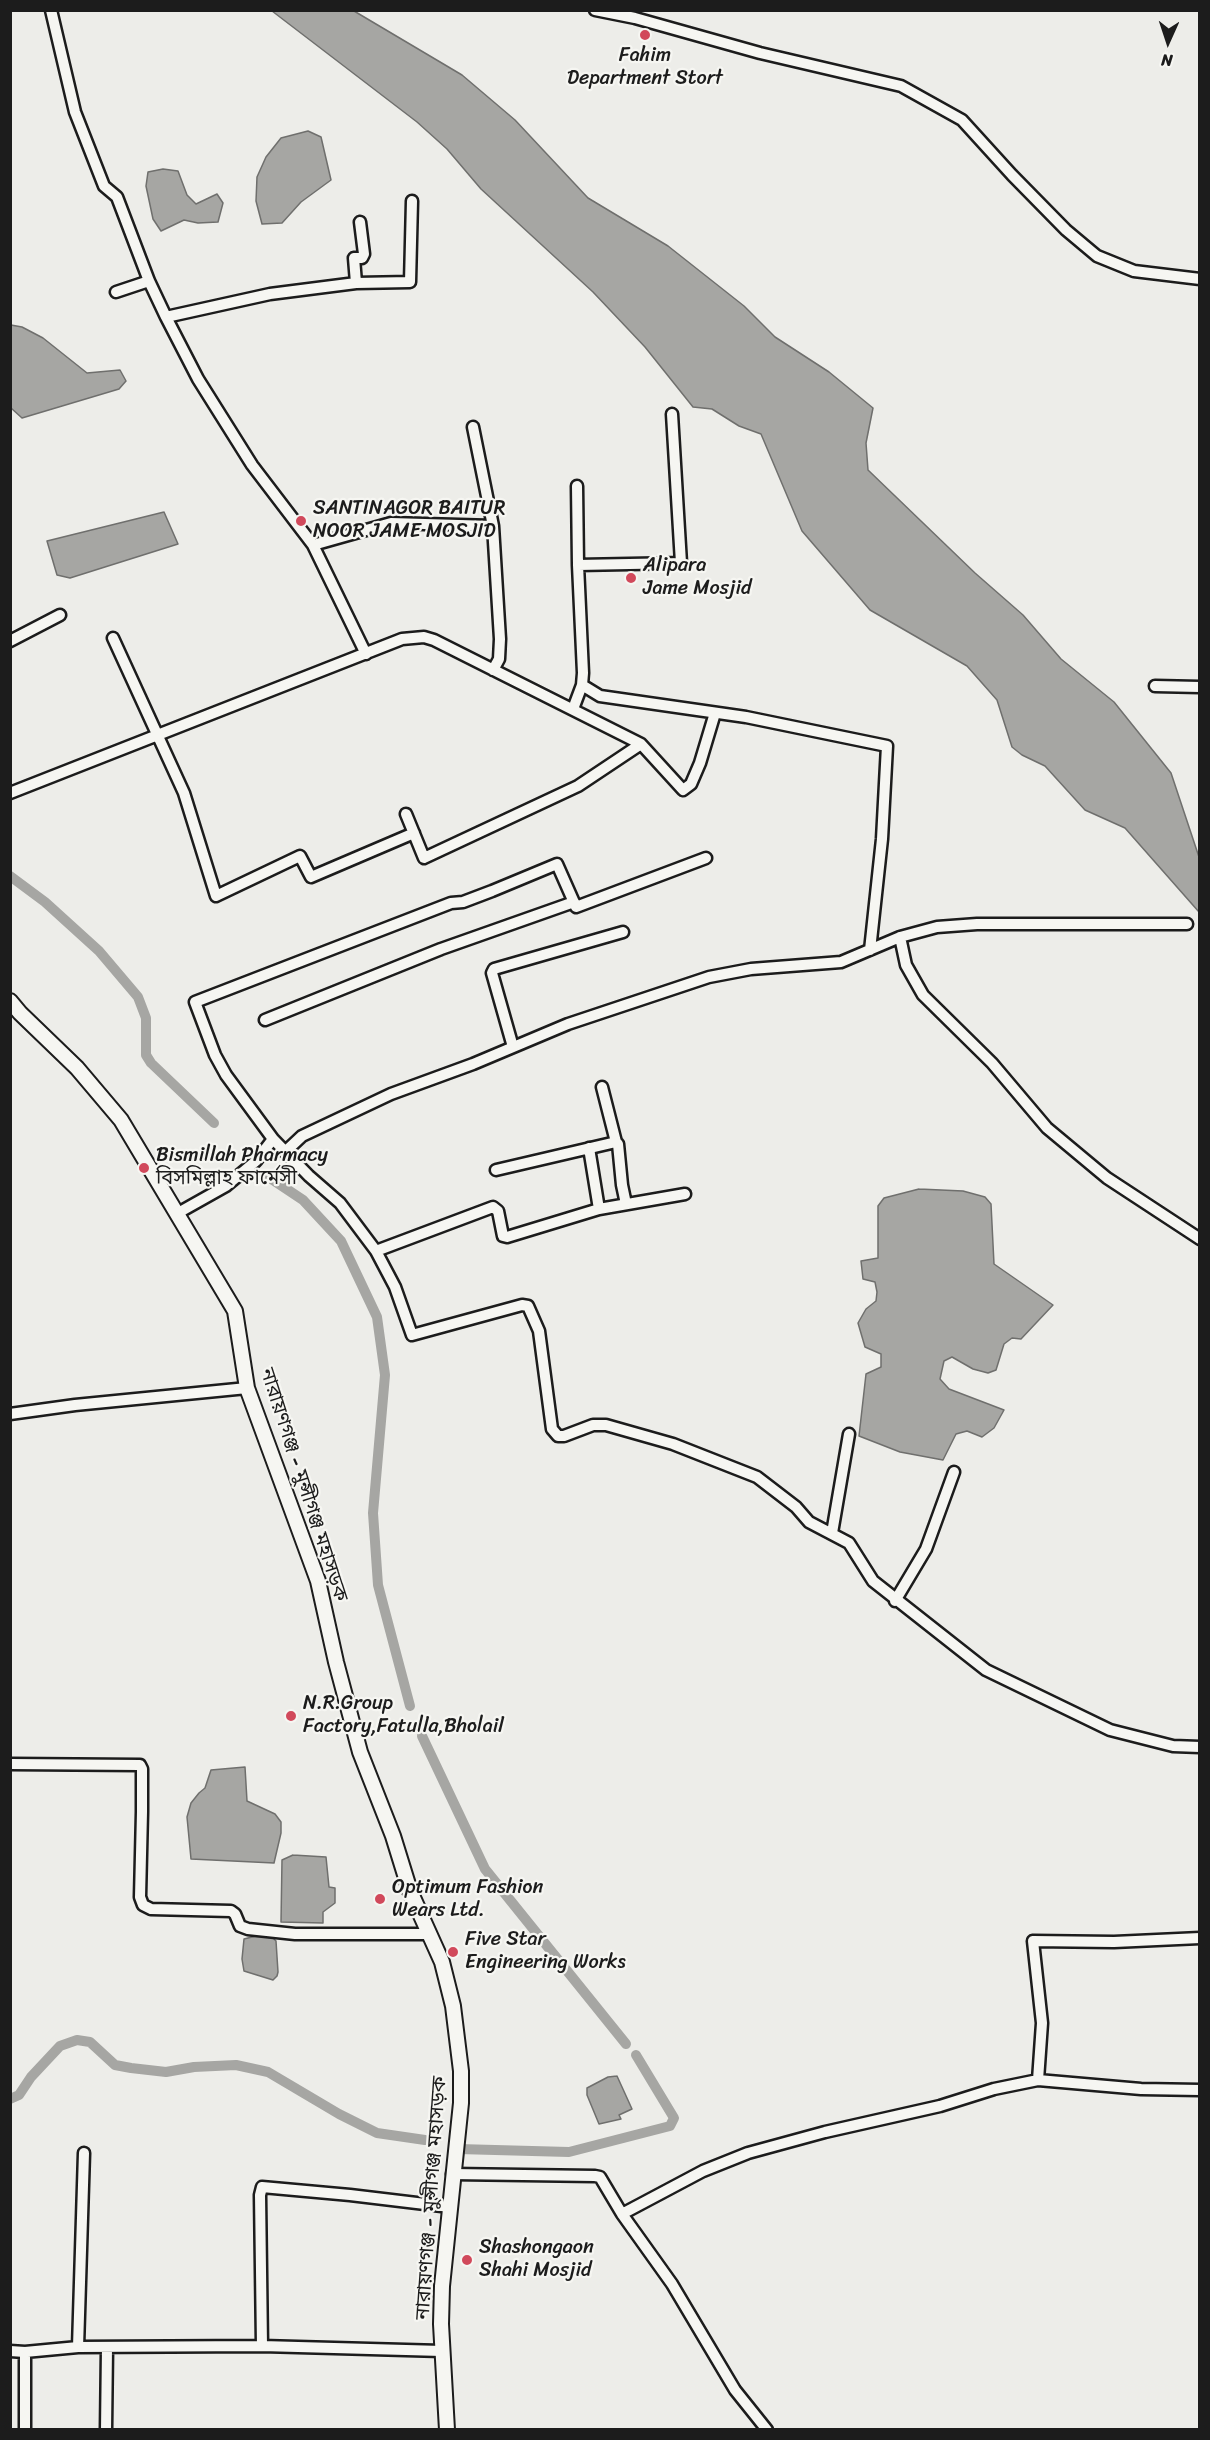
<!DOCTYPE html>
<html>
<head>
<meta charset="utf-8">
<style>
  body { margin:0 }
  #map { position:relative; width:1210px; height:2440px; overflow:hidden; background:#edede9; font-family:Sriracha,sans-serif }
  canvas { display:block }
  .frame { position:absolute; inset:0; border:12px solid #1c1c1c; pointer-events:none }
  .north { position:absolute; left:1138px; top:12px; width:60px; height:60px; -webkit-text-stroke:4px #f6f6f2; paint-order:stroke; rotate:183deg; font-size:16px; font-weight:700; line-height:24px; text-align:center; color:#1c1c1c }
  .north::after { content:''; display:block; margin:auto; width:21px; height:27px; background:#1c1c1c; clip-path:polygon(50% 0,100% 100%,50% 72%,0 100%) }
</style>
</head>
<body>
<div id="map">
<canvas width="1210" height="2440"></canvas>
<div class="frame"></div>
<div class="north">N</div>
</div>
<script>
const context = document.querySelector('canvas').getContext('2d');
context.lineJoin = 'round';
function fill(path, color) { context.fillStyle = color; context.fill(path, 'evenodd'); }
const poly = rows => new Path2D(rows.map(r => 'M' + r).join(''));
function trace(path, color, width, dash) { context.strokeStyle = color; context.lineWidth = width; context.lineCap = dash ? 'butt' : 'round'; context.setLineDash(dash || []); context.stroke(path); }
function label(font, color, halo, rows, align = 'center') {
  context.font = font + ' Sriracha,"Noto Sans Bengali",sans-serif'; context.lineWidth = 4.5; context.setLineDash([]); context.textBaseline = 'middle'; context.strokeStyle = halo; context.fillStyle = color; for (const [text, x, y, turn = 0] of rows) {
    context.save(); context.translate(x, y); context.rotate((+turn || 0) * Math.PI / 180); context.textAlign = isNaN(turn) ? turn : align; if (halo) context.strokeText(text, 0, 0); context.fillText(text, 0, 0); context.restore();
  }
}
const water = poly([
  [272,11,354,11,462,75,515,120,588,198,668,246,744,306,775,337,829,372,873,408,866,443,868,470,975,573,1023,615,1061,659,1114,702,1171,773,1199,857,1199,912,1125,828,1085,810,1045,766,1022,755,1012,747,997,700,967,666,870,610,802,531,761,434,739,426,712,409,693,407,645,347,593,292,481,189,447,149,417,122,272,11],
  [308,131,321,137,331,180,301,202,282,223,262,224,256,201,257,177,266,157,281,138,308,131],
  [163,169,178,171,187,195,196,204,217,194,223,203,218,222,198,223,184,220,161,231,153,219,146,186,148,172,163,169],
  [11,325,22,327,43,338,87,373,120,370,126,381,119,389,22,418,11,408,11,325],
  [164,512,178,544,70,578,57,575,47,541,164,512],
  [919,1189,963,1191,985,1197,991,1204,994,1264,1053,1305,1021,1339,1012,1338,1004,1344,996,1370,988,1373,973,1369,952,1357,944,1361,940,1379,949,1389,1004,1410,994,1428,982,1437,967,1431,956,1434,943,1460,900,1452,859,1436,866,1374,881,1367,881,1354,865,1347,858,1323,866,1309,876,1301,877,1292,875,1282,863,1279,861,1261,878,1258,878,1206,884,1198,919,1189],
  [245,1767,247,1801,275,1814,281,1822,281,1833,274,1863,191,1859,187,1817,191,1803,199,1793,205,1788,211,1770,245,1767],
  [293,1855,326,1857,329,1887,335,1888,335,1903,323,1912,323,1923,281,1922,282,1860,293,1855],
  [256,1936,272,1937,276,1941,278,1972,277,1976,273,1980,244,1971,242,1959,244,1939,256,1936],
  [617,2076,632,2109,619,2115,621,2119,599,2124,587,2095,587,2088,608,2077,617,2076]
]);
fill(water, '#a6a6a3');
trace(water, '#6f6f6d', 1.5);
trace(poly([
  [10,876,45,902,99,951,138,997,146,1018,146,1055,151,1063,214,1123],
  [264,1174,303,1200,341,1241,377,1317,385,1375,373,1513,378,1585,410,1706],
  [422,1736,485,1869,626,2044],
  [10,2099,19,2095,31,2077,60,2046,77,2040,90,2042,115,2065,131,2068,166,2072,194,2067,236,2065,268,2072,339,2114,377,2133,425,2140],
  [458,2149,569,2152,670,2126,674,2118,636,2055]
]), '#a6a6a3', 10);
const minor = poly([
  [51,10,75,112,104,186,117,197,149,281,166,317,198,379,252,465,313,545,366,654],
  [595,10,635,18,760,53,901,86,962,120,1012,175,1066,230,1097,256,1134,271,1200,279],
  [356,283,354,258,362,258,364,254,360,222],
  [116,292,149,281],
  [166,317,270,294,356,283,410,282,412,201],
  [473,427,493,526,500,639,499,659,493,670],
  [577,486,578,565],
  [313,545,391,523,493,526],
  [113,638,184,793,216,896,300,856,311,877,414,833],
  [10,641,60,615],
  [582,685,600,696,746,717,887,746,882,839,870,950],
  [1155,686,1200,687],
  [573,709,582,685,583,673,578,565,681,563,672,414],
  [10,793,402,639,424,637,434,640,641,744,683,790,691,784,700,763,715,713],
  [406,814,424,858,578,786,641,744],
  [706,858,576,907,557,864,492,891,463,902,451,903,195,1002,215,1055,226,1075,273,1139,309,1176,340,1203,376,1251,395,1287,412,1335,522,1305,528,1306,539,1331,552,1429,558,1436,564,1436,593,1425,606,1425,673,1444,757,1477,796,1507,809,1522,849,1543,873,1581,986,1670,1110,1730,1173,1746,1200,1747],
  [900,937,906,965,923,995,992,1063,1047,1128,1107,1178,1200,1239],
  [265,1020,441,949,574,902],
  [513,1047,492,973,494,969,623,932],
  [602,1087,616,1142],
  [589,1148,599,1209],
  [285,1152,302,1136,391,1094,473,1064,568,1024,709,977,751,969,841,962,900,937,937,927,977,924,1187,924],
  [496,1170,616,1142,618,1144,622,1185,626,1204],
  [178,1213,226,1186,256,1161,273,1139],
  [376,1251,493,1207,498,1211,503,1236,507,1237,599,1209,685,1194],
  [10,1414,75,1405,247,1388],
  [832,1533,849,1434],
  [895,1601,926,1549,954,1472],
  [10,1764,140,1765,142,1769,142,1812,140,1897,143,1905,151,1909,231,1911,235,1914,240,1926,248,1929,295,1934,430,1934],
  [1038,2080,1141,2089,1200,2090],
  [452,2174,595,2176,600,2177,622,2214,703,2171,748,2153,825,2132,940,2106,994,2089,1038,2080,1042,2023,1033,1941,1114,1942,1200,1938],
  [622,2214,672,2284,735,2390,767,2430],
  [262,2346,260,2195,262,2187,350,2195,450,2207],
  [78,2347,84,2153],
  [10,2351,25,2352,78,2347,262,2346,442,2351],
  [25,2352,25,2430],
  [106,2430,107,2348]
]);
const major = poly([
  [10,1001,20,1013,77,1068,121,1120,235,1311,247,1388,318,1581,336,1662,360,1752,393,1836,410,1891,442,1962,453,2006,461,2071,461,2103,442,2286,441,2324,447,2430]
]);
trace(minor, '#1c1c1c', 15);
trace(major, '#1c1c1c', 18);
trace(minor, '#f6f6f2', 10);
trace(major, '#f6f6f2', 14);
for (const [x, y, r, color] of [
  [645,35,6,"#d1495b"],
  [301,521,6,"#d1495b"],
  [631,578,6,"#d1495b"],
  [144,1168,6,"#d1495b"],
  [291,1716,6,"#d1495b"],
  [380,1899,6,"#d1495b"],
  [453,1952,6,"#d1495b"],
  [467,2260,6,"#d1495b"]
]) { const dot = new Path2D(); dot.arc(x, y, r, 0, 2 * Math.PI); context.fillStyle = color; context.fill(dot); trace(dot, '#f6f6f2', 2); }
label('20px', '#1c1c1c', '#f6f6f2', [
  ["Fahim",645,56,"center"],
  ["Department Stort",645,79,"center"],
  ["SANTINAGOR BAITUR",313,509],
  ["NOOR JAME MOSJID",313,532],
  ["Alipara",643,566],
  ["Jame Mosjid",643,589],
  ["Bismillah Pharmacy",156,1156],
  ["বিসমিল্লাহ ফার্মেসী",156,1179],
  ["N.R.Group",303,1704],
  ["Factory,Fatulla,Bholail",303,1727],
  ["Optimum Fashion",392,1888],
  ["Wears Ltd.",392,1911],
  ["Five Star",465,1940],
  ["Engineering Works",465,1963],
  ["Shashongaon",479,2248],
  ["Shahi Mosjid",479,2271]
], 'left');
label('20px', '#1c1c1c', '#f6f6f2', [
  ["নারায়ণগঞ্জ - মুন্সীগঞ্জ মহাসড়ক",303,1485,72],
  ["নারায়ণগঞ্জ - মুন্সীগঞ্জ মহাসড়ক",432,2198,-86]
]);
</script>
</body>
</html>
